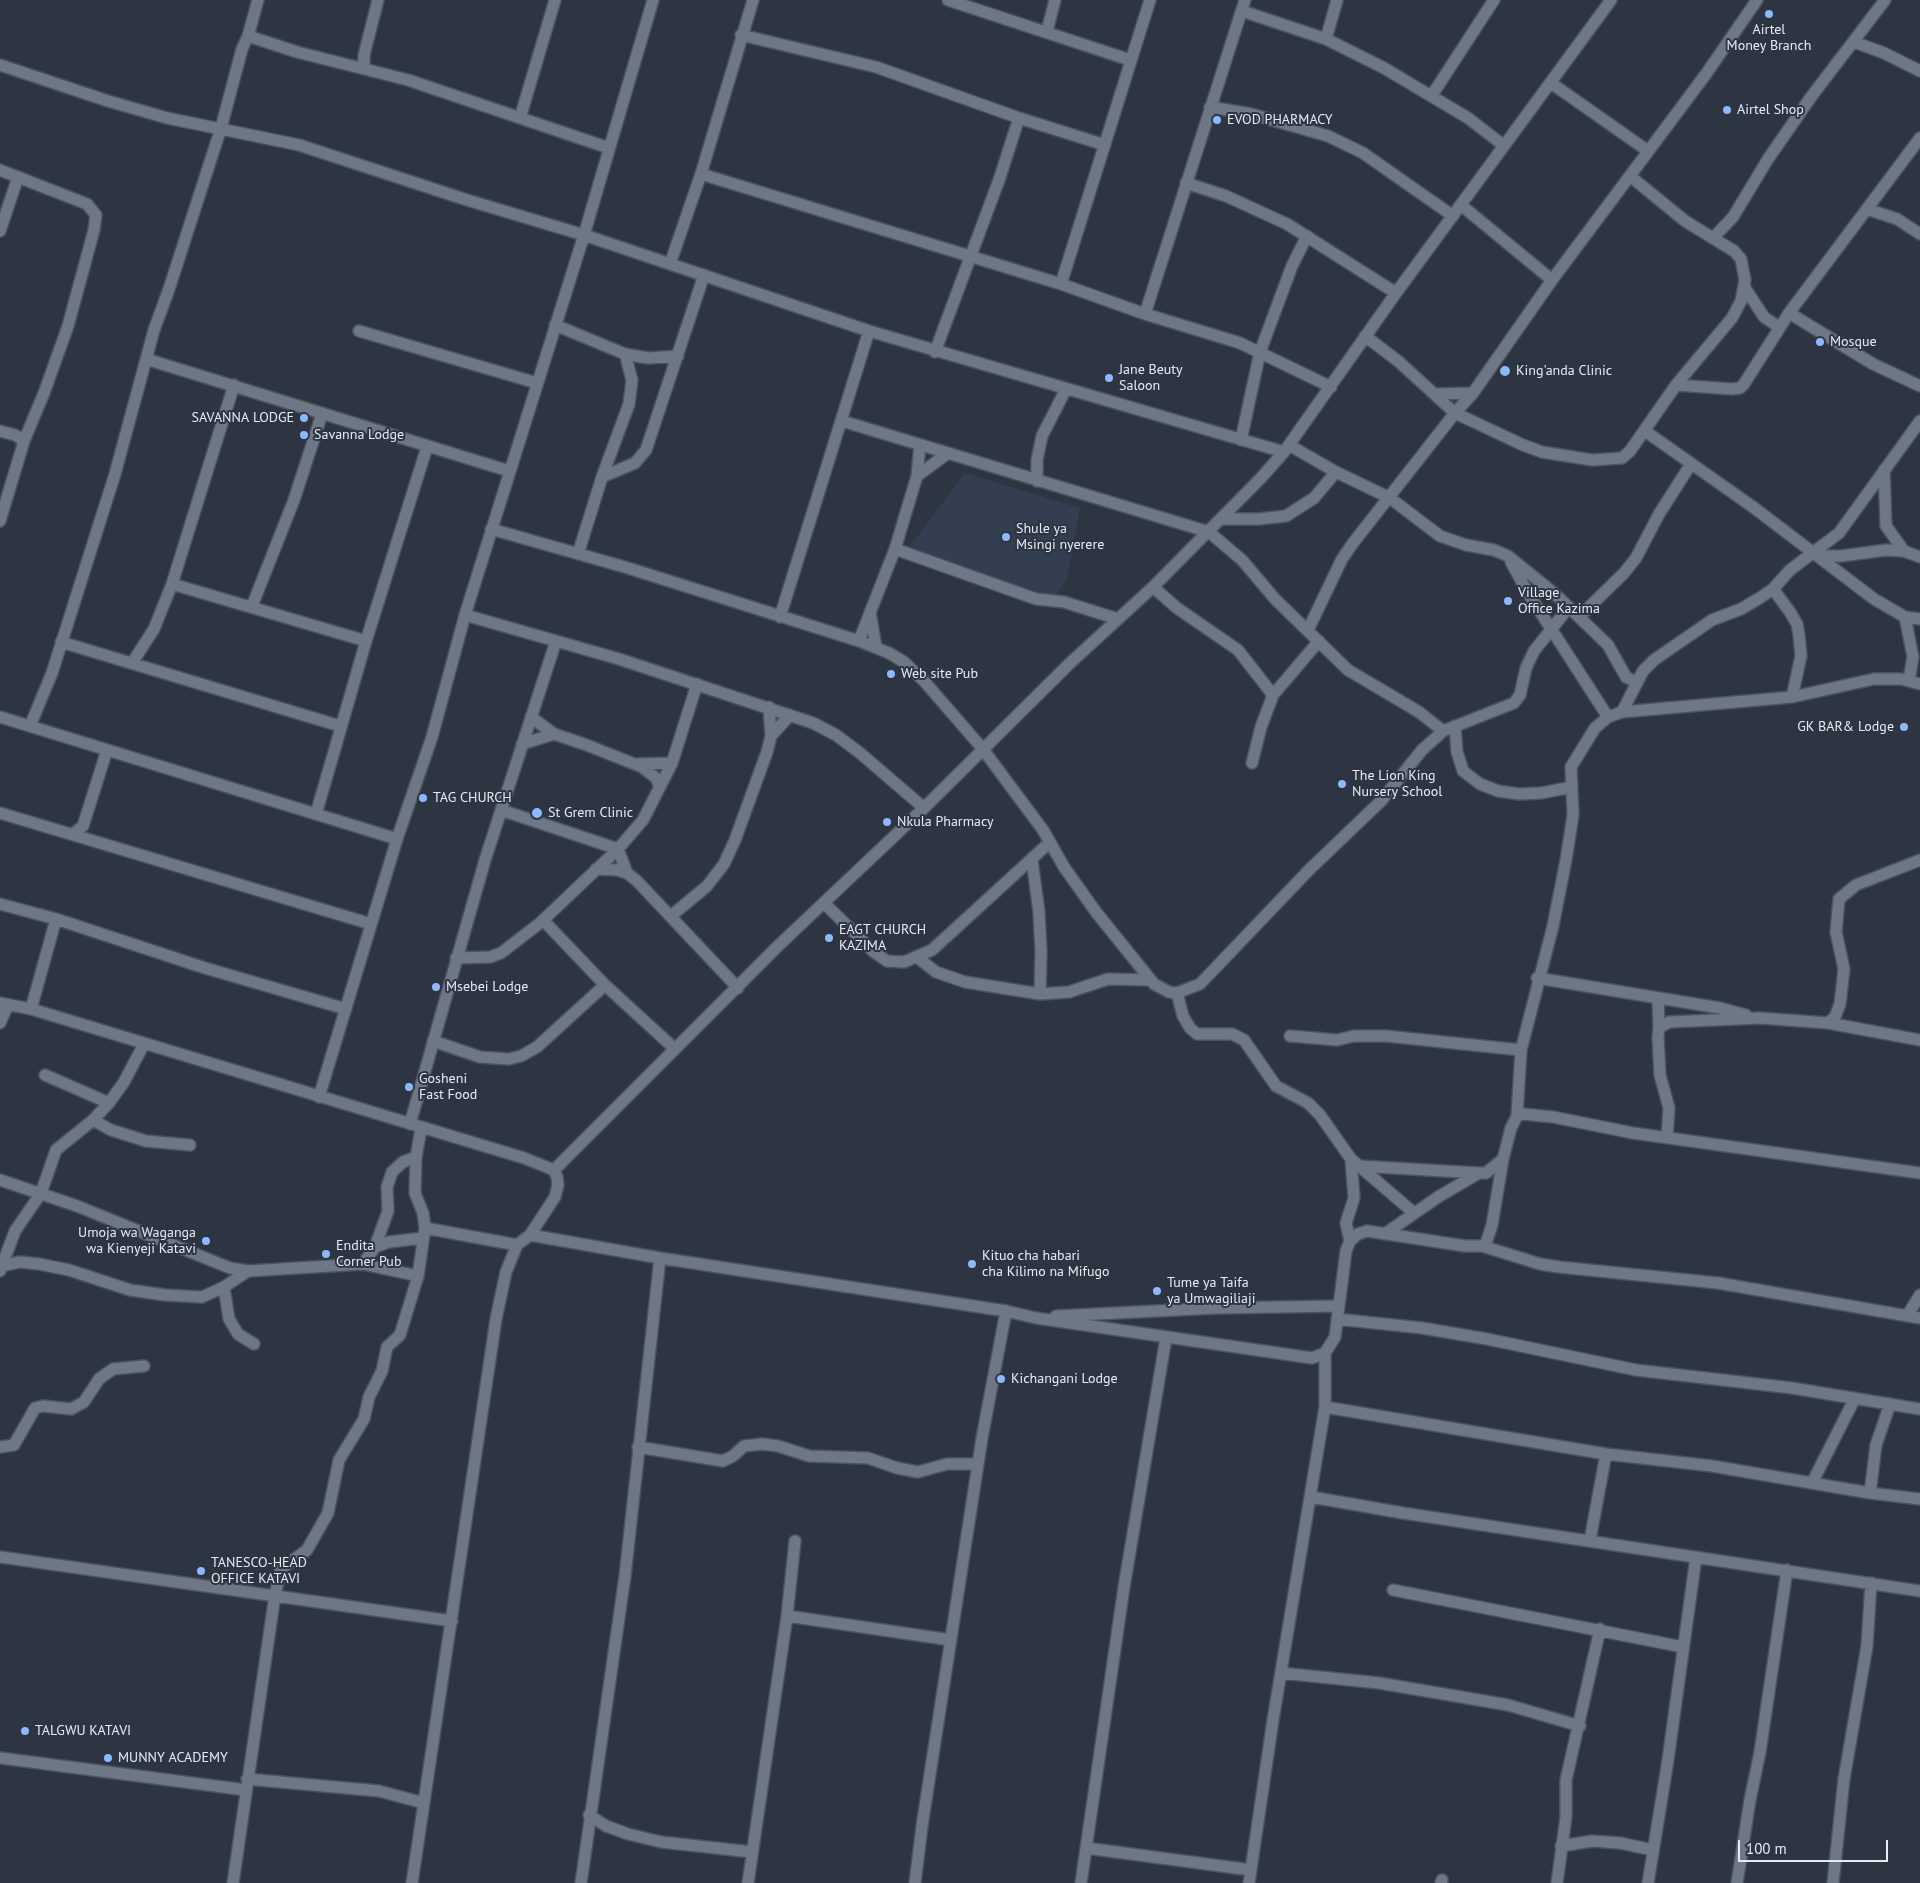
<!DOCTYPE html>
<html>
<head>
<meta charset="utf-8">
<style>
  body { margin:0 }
  #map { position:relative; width:1920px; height:1883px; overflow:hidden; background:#2d3542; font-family:"PT Sans",sans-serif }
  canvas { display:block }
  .scale { position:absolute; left:1738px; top:1840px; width:150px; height:22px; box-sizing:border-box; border:2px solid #e6ebf3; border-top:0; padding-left:6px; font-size:15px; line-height:18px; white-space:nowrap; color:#e6ebf3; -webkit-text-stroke:4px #2d3542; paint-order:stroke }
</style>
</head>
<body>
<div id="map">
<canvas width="1920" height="1883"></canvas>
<div class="scale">100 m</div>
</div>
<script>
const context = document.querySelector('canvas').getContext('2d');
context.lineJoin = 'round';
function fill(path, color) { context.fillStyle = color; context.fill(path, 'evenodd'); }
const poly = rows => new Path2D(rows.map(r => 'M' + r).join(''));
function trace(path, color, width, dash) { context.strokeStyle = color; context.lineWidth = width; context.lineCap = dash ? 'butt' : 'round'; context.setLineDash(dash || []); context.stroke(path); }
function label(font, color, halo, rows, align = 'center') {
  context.font = font + ' "PT Sans",sans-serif'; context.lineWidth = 4; context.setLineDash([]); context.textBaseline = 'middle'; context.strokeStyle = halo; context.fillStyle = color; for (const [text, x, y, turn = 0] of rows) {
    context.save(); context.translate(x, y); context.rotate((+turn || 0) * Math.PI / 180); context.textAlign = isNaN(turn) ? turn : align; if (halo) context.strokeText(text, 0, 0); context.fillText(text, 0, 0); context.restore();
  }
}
fill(poly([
  [965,473,1080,508,1067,579,1054,598,958,568,908,549]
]), '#333f51');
const minor = poly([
  [948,0,1130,60],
  [1242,11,1326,39,1384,68,1468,118,1503,145],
  [1047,31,1055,0],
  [741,35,876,67,1019,118,1105,145],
  [248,36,297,52,408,80,609,148],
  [1326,39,1337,0],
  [1854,42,1884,53,1920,71],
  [0,65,108,101,167,118,299,145,467,200,584,235,869,331,1284,452],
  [364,68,364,55,378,0],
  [1551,83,1648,151],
  [1432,95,1494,0],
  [1210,107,1251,114,1328,136,1363,153,1453,216],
  [520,118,555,0],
  [0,170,87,204,96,215,94,230,68,326,44,393,24,441],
  [701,174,1061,284,1145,314,1240,343,1331,387],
  [1186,183,1226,196,1287,224,1396,293],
  [1461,205,1552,280],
  [1867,209,1897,219,1920,234],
  [0,231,18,177],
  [1713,238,1733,217,1768,159,1811,97,1885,0],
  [670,264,701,174,753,0],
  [1061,284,1150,0],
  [1745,288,1764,317,1779,327],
  [1789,313,1873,364,1920,386],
  [1145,314,1245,0],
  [555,325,625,354,648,358,678,356],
  [359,331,537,383],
  [1365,336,1398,361,1455,413,1523,445,1542,452,1592,460,1622,458,1630,451,1676,385,1732,318,1741,301,1745,280,1741,259,1734,251,1685,221,1630,176],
  [935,352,999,180,1019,118],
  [146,359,509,471],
  [1676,385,1732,389,1740,388,1744,384,1789,313,1920,138],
  [1436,394,1473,393],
  [842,421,1209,532,1242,560,1275,599,1348,670,1419,712,1443,731],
  [0,431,15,435,24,441,0,521],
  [1645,431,1753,507,1874,599,1905,617,1920,619],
  [1241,440,1260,352,1292,266,1307,236],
  [1289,445,1336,472,1390,498,1440,536,1466,545,1494,550,1508,556,1555,594,1608,645,1626,677,1637,683],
  [1884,470,1886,526,1904,551],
  [917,476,948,453],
  [602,477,635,463,646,450,704,275],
  [1037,481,1037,460,1042,436,1066,389],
  [1222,519,1259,519,1286,516,1314,498,1336,472],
  [491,529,628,568,859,641,889,653,904,662,924,681,982,748,1043,830,1064,867,1096,912,1154,984,1169,992,1177,993,1200,984,1309,870,1381,801,1422,750,1443,731,1514,703,1520,695,1526,668,1534,651,1569,607],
  [895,549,1036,599,1064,602,1118,619],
  [578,554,602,477,629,404,632,380,625,354],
  [1817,556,1841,556,1886,550,1904,551,1920,557],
  [1511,562,1528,593,1608,717],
  [172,584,366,641],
  [1153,587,1177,608,1238,650,1273,695],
  [1773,589,1790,612,1797,624,1799,635,1801,656,1792,697],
  [252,606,294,500,322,414],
  [870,612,876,647],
  [465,615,619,659,813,723,836,735,860,753,924,808],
  [780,617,869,331],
  [1579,617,1624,573,1636,558,1659,514,1691,464],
  [1905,617,1913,657,1909,680],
  [1308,630,1342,559,1353,543,1455,413,1473,393,1552,280,1706,74,1757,0],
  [859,641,895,549,917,476,920,445],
  [61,642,340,726],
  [132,663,154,629,172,584,234,385],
  [1622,712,1643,671,1654,660,1712,620,1741,609,1758,599,1773,589,1790,570,1839,533,1920,421],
  [0,717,397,839],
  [531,717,554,734,584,744,642,767,656,778,660,787],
  [30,726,52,673,115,474,154,330,169,289,221,128,242,49,248,36,258,0],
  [1455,726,1457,752,1463,771,1480,784,1498,791,1519,794,1541,793,1572,787],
  [771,736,790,715],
  [522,744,554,734],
  [1252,763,1261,727,1273,695,1319,641],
  [636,764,672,763],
  [501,810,618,849,627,873],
  [0,813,371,924],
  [316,814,366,641,427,447],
  [73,834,83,826,107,750],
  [1032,860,1039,912,1041,952,1040,994],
  [596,869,618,870,627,873,637,881,738,988],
  [824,903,874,952,887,961,904,962,932,950,1050,842],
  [0,904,56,919,205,968,346,1009],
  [671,916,707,886,724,864,735,840,767,752,771,736,769,707],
  [543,920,605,985,675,1049],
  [456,958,490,957,501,953,540,923,618,849,643,820,672,763,697,684],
  [918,958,936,972,965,982,1040,994,1069,992,1108,979,1151,980],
  [1537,978,1720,1008,1746,1015],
  [1177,993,1183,1016,1190,1028,1197,1034,1232,1034,1244,1040,1276,1086,1308,1103,1320,1115,1351,1159,1414,1213],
  [1658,998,1659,1028],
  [0,1003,31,1009,524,1158,554,1170,557,1177,558,1185,555,1197,530,1235,517,1245,506,1272,496,1319,412,1883],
  [31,1009,56,919],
  [0,1023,8,1005],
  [1828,1023,1835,1017,1840,1004,1844,969,1836,932,1839,899,1856,885,1920,860],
  [1290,1036,1337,1040,1354,1036,1386,1036,1521,1050],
  [433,1041,480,1057,509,1059,521,1056,537,1047,605,985],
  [45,1075,109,1103],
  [319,1097,397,839,432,737,465,615,584,235,653,0],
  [1517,1116,1521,1050,1553,926,1566,860,1573,815,1571,767,1595,728,1608,717,1622,712,1792,697,1874,679,1901,679,1920,684],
  [93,1120,111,1130,146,1141,190,1145],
  [410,1124,485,860,556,641],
  [1667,1138,1669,1108,1660,1075,1658,1037,1659,1028,1669,1022,1760,1018,1828,1023,1920,1040],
  [1359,1166,1479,1173],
  [554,1170,778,946,924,808,1069,664,1153,587,1260,479,1284,452,1396,293,1611,0],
  [0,1180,77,1206,230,1268,248,1271,363,1264,418,1276],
  [425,1228,517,1245],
  [1386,1233,1438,1197,1479,1173,1486,1173,1503,1159],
  [530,1235,660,1258,1006,1311,1036,1318,1312,1358,1325,1353,1335,1337,1346,1251,1350,1241,1358,1234,1367,1231,1465,1246,1482,1246,1540,1264,1559,1267,1718,1283,1920,1318],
  [1350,1241,1346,1223,1354,1198,1351,1159],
  [1482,1246,1486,1243,1492,1225,1503,1159,1511,1128,1517,1116,1523,1114,1553,1117,1633,1133,1920,1173],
  [375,1247,389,1242,423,1238],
  [363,1264,375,1247,388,1211,387,1187,392,1172,403,1162,416,1157],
  [1,1266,20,1262,39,1264,69,1270,130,1290,165,1295,202,1297,224,1287,248,1271],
  [0,1271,15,1231,41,1193,56,1150,93,1120,109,1103,124,1082,144,1044],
  [224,1287,229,1319,238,1334,254,1344],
  [1056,1316,1216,1308,1339,1306],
  [1907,1316,1920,1295],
  [1337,1319,1422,1328,1487,1339,1636,1370,1792,1388,1920,1409],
  [1325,1407,1606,1454,1712,1466,1870,1493,1920,1499],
  [0,1447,14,1445,35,1408,43,1406,71,1409,84,1402,99,1379,113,1369,144,1366],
  [638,1447,723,1461,733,1456,744,1446,762,1444,778,1446,809,1456,868,1458,897,1468,918,1472,947,1464,978,1464],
  [1812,1483,1855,1398],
  [1870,1493,1876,1445,1890,1404],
  [1311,1497,1403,1513,1920,1591],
  [1590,1540,1606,1454],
  [0,1557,452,1621],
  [1393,1590,1683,1647],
  [787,1616,951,1640],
  [1281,1673,1379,1683,1508,1705,1580,1726],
  [0,1758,246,1790],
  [247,1779,379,1791,424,1803],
  [589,1815,606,1826,628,1834,661,1842,752,1852],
  [1561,1846,1592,1841,1620,1843,1653,1850],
  [1086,1848,1251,1870],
  [233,1883,275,1595,281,1569,307,1550,328,1513,339,1460,364,1419,369,1397,382,1371,387,1347,400,1335,418,1276,425,1228,423,1213,415,1193,416,1157,421,1129],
  [581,1883,625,1576,660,1258],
  [748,1883,787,1616,795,1541],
  [915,1883,922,1826,982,1438,1006,1311],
  [1081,1883,1124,1587,1166,1338],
  [1249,1883,1273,1720,1325,1407,1325,1353],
  [1441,1883,1442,1880],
  [1557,1883,1566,1817,1566,1780,1600,1629],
  [1648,1883,1668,1760,1696,1557],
  [1737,1883,1750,1800,1760,1752,1787,1570],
  [1833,1883,1844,1779,1867,1646,1871,1583]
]);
trace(minor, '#4b535d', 14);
trace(minor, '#6e7785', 11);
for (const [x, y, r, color] of [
  [1769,14,5,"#8cb9fc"],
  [1727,110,5,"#8cb9fc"],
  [1217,120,5,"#8cb9fc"],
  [1820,342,5,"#8cb9fc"],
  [1505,371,6,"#8cb9fc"],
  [1109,378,5,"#8cb9fc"],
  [304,418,5,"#8cb9fc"],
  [304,435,5,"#8cb9fc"],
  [1006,537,5,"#8cb9fc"],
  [1508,601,5,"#8cb9fc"],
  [891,674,5,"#8cb9fc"],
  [1904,727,5,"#8cb9fc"],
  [1342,784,5,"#8cb9fc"],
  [423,798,5,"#8cb9fc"],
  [537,813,6,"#8cb9fc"],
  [887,822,5,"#8cb9fc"],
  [829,938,5,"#8cb9fc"],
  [436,987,5,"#8cb9fc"],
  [409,1087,5,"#8cb9fc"],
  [206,1241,5,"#8cb9fc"],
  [326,1254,5,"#8cb9fc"],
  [972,1264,5,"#8cb9fc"],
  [1157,1291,5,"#8cb9fc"],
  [1001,1379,5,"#8cb9fc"],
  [201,1571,5,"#8cb9fc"],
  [25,1731,5,"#8cb9fc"],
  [108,1758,5,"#8cb9fc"]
]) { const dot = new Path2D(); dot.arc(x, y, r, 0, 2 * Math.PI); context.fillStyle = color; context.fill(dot); trace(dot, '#2d3542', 2); }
label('14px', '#e6ebf3', '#2d3542', [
  ["Airtel",1769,30,"center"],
  ["Money Branch",1769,46,"center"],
  ["Airtel Shop",1737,110],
  ["EVOD PHARMACY",1227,120],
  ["Mosque",1830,342],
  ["Jane Beuty",1119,370],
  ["Saloon",1119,386],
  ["King'anda Clinic",1516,371],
  ["SAVANNA LODGE",294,418,"right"],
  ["Savanna Lodge",314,435],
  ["Shule ya",1016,529],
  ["Msingi nyerere",1016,545],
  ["Village",1518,593],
  ["Office Kazima",1518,609],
  ["Web site Pub",901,674],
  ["GK BAR& Lodge",1894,727,"right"],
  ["The Lion King",1352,776],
  ["Nursery School",1352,792],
  ["TAG CHURCH",433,798],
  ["St Grem Clinic",548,813],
  ["Nkula Pharmacy",897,822],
  ["EAGT CHURCH",839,930],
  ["KAZIMA",839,946],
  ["Msebei Lodge",446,987],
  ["Gosheni",419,1079],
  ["Fast Food",419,1095],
  ["Umoja wa Waganga",196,1233,"right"],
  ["wa Kienyeji Katavi",196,1249,"right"],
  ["Endita",336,1246],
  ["Corner Pub",336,1262],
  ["Kituo cha habari",982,1256],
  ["cha Kilimo na Mifugo",982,1272],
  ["Tume ya Taifa",1167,1283],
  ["ya Umwagiliaji",1167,1299],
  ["Kichangani Lodge",1011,1379],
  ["TANESCO-HEAD",211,1563],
  ["OFFICE KATAVI",211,1579],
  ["TALGWU KATAVI",35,1731],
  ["MUNNY ACADEMY",118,1758]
], 'left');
</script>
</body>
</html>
